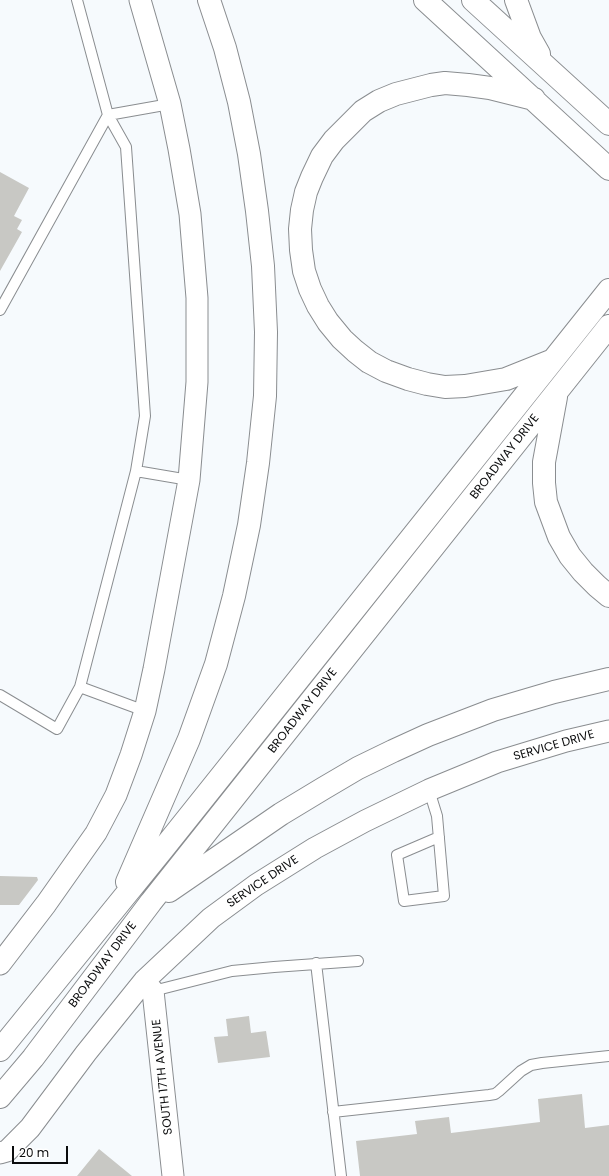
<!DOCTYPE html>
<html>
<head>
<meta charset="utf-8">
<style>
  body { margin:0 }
  #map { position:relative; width:609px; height:1176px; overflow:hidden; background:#f6fafd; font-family:Poppins,sans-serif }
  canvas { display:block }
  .scale { position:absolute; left:12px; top:1146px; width:56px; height:18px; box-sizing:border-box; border:2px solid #0b0c0d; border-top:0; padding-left:5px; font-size:12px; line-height:14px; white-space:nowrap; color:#0b0c0d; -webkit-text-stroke:3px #fff; paint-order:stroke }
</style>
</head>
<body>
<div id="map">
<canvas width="609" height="1176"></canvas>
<div class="scale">20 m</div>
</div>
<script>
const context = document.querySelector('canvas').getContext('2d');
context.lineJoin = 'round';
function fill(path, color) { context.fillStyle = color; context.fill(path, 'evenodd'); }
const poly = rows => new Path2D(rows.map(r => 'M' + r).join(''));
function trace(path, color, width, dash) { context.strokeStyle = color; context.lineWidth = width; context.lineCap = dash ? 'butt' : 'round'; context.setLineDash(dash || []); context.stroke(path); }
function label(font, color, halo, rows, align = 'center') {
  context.font = font + ' Poppins,sans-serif'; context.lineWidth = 3; context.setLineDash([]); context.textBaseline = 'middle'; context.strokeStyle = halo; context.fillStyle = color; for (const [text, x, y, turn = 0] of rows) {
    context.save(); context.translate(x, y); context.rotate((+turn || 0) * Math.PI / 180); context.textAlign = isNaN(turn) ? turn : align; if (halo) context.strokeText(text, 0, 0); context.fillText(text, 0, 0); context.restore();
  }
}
fill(poly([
  [0,172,29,188,14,216,22,220,17,229,22,232,0,271],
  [0,876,37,877,38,880,19,905,0,905],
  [249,1016,251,1033,266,1031,270,1057,218,1063,214,1037,228,1036,226,1019],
  [582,1094,585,1128,609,1125,609,1176,360,1176,356,1141,417,1134,415,1121,449,1117,451,1133,540,1122,538,1099],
  [99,1149,132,1176,77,1176]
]), '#c8c8c4');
const lane = poly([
  [0,310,108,115,170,104],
  [136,471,189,480],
  [80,687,145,711],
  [0,695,57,729,80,687,136,471,145,416,126,147,108,115,77,0],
  [429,790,437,816,444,896,404,901,397,855,439,837],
  [316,963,341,1176],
  [153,991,232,971,274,967,358,961],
  [333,1112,489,1095,495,1094,499,1091,521,1071,531,1065,542,1063,609,1056]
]);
const street = poly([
  [0,964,46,904,96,833,116,795,131,755,145,711,154,669,189,480,197,382,197,298,190,214,179,149,170,104,140,0],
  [144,981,153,991,173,1176],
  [0,1153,7,1151,30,1128,86,1053,144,981,211,918,256,885,315,848,365,821,429,790,497,762,566,741,609,731]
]);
const primary = poly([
  [425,0,609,169],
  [473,0,609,124],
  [516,0,530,38,539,54],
  [534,99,490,88,468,85,445,83,431,85,396,94,379,101,363,111,334,140,322,156,312,177,306,192,302,210,300,229,301,250,304,271,310,289,318,306,328,322,342,339,355,351,369,362,386,371,408,379,427,384,445,387,465,386,506,379,551,361],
  [556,397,544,462,544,483,546,502,559,537,570,556,583,572,597,586,609,596],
  [127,882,189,739,216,664,234,596,249,525,258,463,265,396,266,332,263,266,257,211,249,154,239,102,225,48,209,0],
  [169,891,281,814,324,788,358,768,393,751,428,735,493,710,554,692,609,679],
  [0,1050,163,849,609,290],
  [0,1097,33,1058,151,902,609,326]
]);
trace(lane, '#8a8d90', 12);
trace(street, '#8a8d90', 23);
trace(primary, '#8a8d90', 24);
trace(lane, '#fff', 10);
trace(street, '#fff', 21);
trace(primary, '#fff', 22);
label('12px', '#0b0c0d', '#fff', [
  ["BROADWAY DRIVE",505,457,-52],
  ["BROADWAY DRIVE",303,711,-52],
  ["SERVICE DRIVE",554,746,-16],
  ["SERVICE DRIVE",263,882,-34],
  ["BROADWAY DRIVE",103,965,-53],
  ["SOUTH 17TH AVENUE",163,1077,-96]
]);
</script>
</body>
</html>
